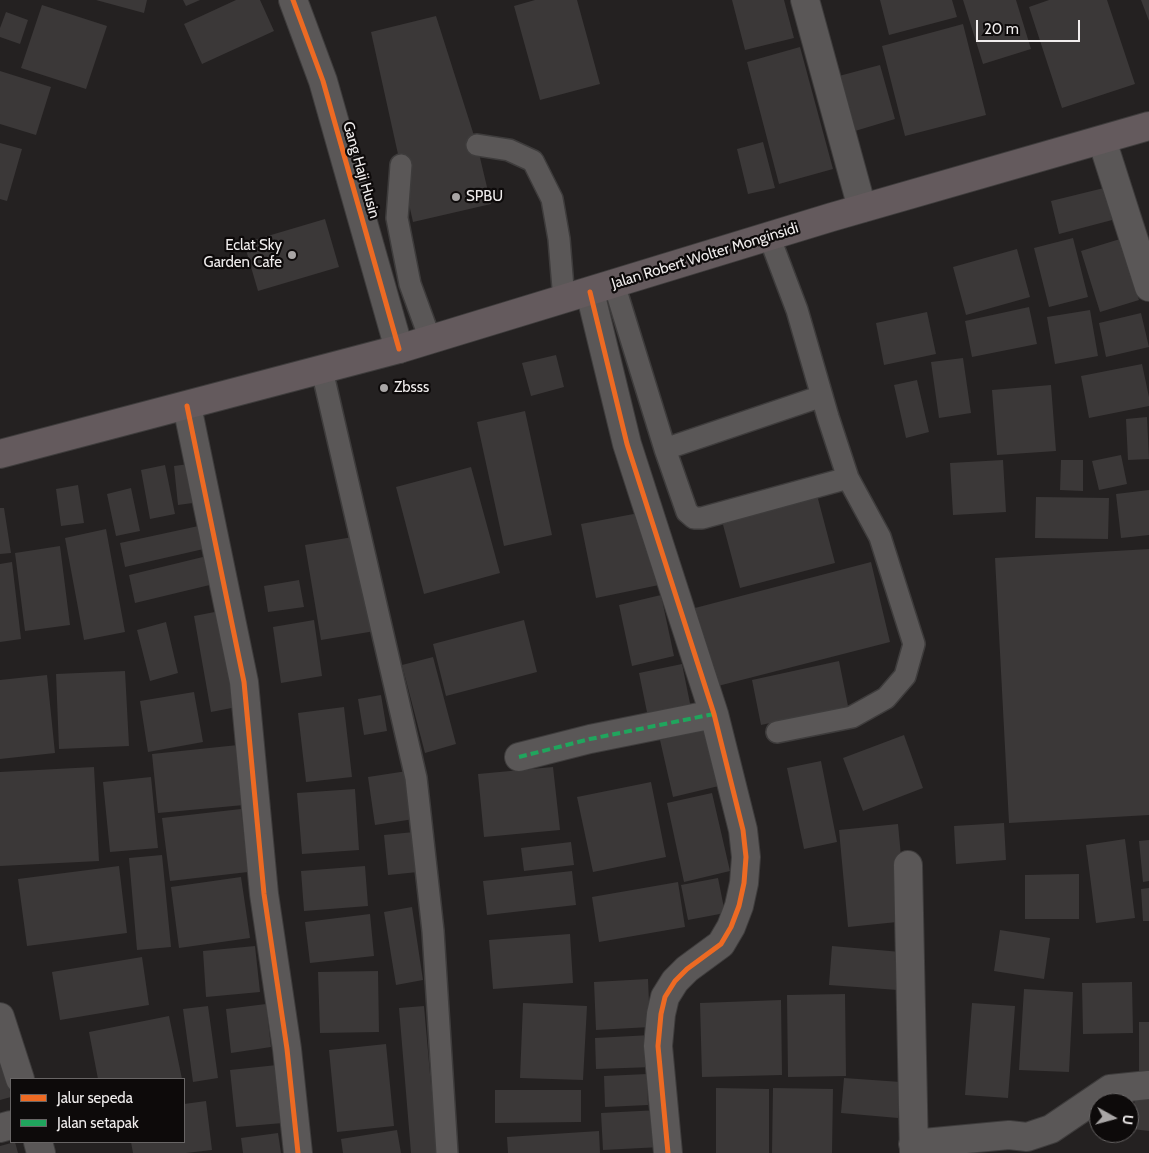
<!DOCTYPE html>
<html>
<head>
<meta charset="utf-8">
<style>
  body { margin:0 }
  #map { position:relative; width:1149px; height:1153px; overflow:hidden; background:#242121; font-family:Cabin,sans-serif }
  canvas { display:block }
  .legend { position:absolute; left:10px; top:1078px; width:175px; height:65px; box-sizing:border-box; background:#0d0a0a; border:1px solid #686565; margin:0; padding:6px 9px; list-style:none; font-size:15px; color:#f0eded }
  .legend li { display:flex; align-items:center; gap:10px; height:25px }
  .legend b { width:25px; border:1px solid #686565 }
  .north { position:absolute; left:1089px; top:1093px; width:50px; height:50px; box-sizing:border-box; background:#0d0a0a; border:1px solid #686565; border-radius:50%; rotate:97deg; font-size:14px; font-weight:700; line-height:20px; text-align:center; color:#f0eded }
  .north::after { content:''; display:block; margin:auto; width:18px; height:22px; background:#a9a6a6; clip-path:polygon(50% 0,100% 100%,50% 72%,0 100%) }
  .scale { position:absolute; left:976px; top:20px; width:104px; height:22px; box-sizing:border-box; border:2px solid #f0eded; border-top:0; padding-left:6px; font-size:15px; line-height:18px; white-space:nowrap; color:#f0eded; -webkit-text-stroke:4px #0d0a0a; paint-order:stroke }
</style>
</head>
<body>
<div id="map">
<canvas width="1149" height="1153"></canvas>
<ul class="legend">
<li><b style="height:6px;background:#ed6a23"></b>Jalur sepeda</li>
<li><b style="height:6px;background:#20a55d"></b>Jalan setapak</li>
</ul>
<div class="north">U</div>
<div class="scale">20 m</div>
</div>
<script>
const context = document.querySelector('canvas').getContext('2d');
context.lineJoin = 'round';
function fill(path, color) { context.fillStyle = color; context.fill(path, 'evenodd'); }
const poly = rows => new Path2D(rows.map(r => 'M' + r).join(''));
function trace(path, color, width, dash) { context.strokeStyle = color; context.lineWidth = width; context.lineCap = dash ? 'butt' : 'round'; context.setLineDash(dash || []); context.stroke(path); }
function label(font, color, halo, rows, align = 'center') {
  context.font = font + ' Cabin,sans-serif'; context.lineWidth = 4.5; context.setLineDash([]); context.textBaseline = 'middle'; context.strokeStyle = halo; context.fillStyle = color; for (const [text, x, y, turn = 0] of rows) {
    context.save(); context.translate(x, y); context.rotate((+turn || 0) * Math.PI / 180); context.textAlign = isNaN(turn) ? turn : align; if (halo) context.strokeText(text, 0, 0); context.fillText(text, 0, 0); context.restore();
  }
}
fill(poly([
  [96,0,147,0,144,13],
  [183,0,200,0,186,6],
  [236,0,260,0,274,31,202,64,184,24],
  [535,0,577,0,600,84,540,100,514,6],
  [732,0,784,0,794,38,745,50],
  [880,0,952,0,957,17,889,35],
  [963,0,1016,0,1031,49,983,64],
  [1049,0,1107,0,1135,84,1062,108,1029,7],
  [1141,0,1149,0,1149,21],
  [42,5,107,26,86,89,21,68],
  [6,12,28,20,20,44,0,37,0,28],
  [436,16,477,145,491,204,413,222,371,32],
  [963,24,986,115,905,136,882,46],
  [800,47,833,169,779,184,747,62],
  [880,65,895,119,855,131,839,76],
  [0,71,51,87,36,135,0,124],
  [763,142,775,188,748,194,737,149],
  [0,143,22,149,7,201,0,199],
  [1108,187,1116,219,1059,234,1051,201],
  [325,219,339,267,258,291,244,243],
  [1073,238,1088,297,1049,307,1034,248],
  [1120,239,1139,300,1100,312,1081,251],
  [1017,249,1030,297,966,315,953,267],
  [1029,307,1037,344,972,357,965,321],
  [1090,310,1098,356,1055,364,1047,317],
  [927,312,936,354,884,365,876,323],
  [1141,313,1149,347,1106,357,1099,323],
  [556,355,564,387,531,396,522,363],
  [963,358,971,413,939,418,931,362],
  [1142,364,1149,397,1149,406,1089,418,1081,376],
  [917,380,929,432,906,438,894,385],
  [1051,385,1056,451,997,455,992,390],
  [525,411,552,535,504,546,477,422],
  [1147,417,1149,459,1128,460,1126,419],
  [1121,455,1127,484,1099,490,1092,461],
  [1003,460,1006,512,953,515,950,463],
  [1061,460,1083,460,1083,491,1060,490],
  [196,463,200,502,178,505,174,466],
  [165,465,175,514,150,519,141,470],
  [471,467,500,573,424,594,396,487],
  [78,485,84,523,61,526,56,489],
  [131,488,140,531,116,536,107,494],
  [1149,490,1149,535,1121,538,1116,494],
  [817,495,835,563,740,588,722,521],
  [1036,497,1109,498,1108,539,1035,538],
  [0,508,4,508,11,553,0,554],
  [644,512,659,585,596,598,581,524],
  [203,525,208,548,125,567,120,543],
  [106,529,125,632,84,640,65,538],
  [359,536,375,631,321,640,305,545],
  [60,546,70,625,25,631,15,553],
  [1149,549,1149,815,1009,823,995,558],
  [211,555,218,583,135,603,129,575],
  [12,562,21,639,0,642,0,564],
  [871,562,890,642,714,687,695,608],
  [299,580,304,607,268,612,264,586],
  [661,595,674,656,632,666,619,605],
  [225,610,242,706,211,712,194,616],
  [314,620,322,676,281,683,273,627],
  [524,620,537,672,446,696,433,644],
  [166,622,178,673,150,681,137,630],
  [433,657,456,744,425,753,402,665],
  [839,661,848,706,761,725,752,680],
  [682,664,692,713,649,722,639,673],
  [125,671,129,746,59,749,56,674],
  [47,675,55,753,0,759,0,680],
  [194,692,203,742,148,752,140,701],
  [381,695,387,731,364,735,358,699],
  [344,707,352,777,306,782,298,713],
  [710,728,723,785,673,797,660,740],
  [904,735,923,788,863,811,843,758],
  [238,745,244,805,158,813,152,754],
  [821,761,837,842,804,849,787,768],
  [94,767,99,861,0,866,0,772],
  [553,767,560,830,484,837,478,774],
  [407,771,414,819,375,825,368,777],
  [151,777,158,848,110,852,103,782],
  [651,782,666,857,593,872,577,797],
  [355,789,359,850,302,854,297,793],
  [712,793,730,871,684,882,667,803],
  [241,809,248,872,170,881,162,818],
  [1004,823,1006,860,956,864,954,826],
  [898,824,907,921,848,927,839,830],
  [414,832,418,872,388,875,384,835],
  [1125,839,1135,918,1096,923,1086,845],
  [1149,840,1149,881,1143,882,1139,841],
  [571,842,574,865,524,871,521,848],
  [162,855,171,947,137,950,129,858],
  [119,866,127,933,27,946,18,879],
  [365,866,368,906,304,911,301,871],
  [572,871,576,905,487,915,483,881],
  [1079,874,1079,919,1025,919,1025,875],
  [241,877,250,938,179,948,171,887],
  [718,878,725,913,688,920,681,885],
  [678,882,685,927,599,942,592,897],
  [1149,888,1149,921,1143,921,1141,889],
  [412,907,423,980,396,985,384,912],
  [370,914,374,956,310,963,305,922],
  [1000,930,1050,938,1044,979,994,971],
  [570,934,573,983,493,989,489,940],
  [255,946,260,992,206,997,203,951],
  [832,946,901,952,898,990,829,985],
  [142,957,149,1005,60,1020,52,972],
  [378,971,379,1032,320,1033,318,972],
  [648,979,650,1027,596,1030,594,982],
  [1132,982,1133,1033,1083,1034,1082,983],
  [1024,989,1073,992,1069,1072,1019,1070],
  [845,994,846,1076,788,1077,787,995],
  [781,1000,782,1075,702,1077,700,1003],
  [523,1003,587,1006,583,1080,520,1078],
  [972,1003,1015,1006,1008,1098,965,1095],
  [266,1004,271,1047,231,1053,226,1009],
  [208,1006,218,1078,193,1082,183,1009],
  [424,1006,437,1153,411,1153,399,1008],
  [169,1016,182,1079,98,1079,89,1032],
  [1139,1022,1149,1022,1149,1071,1139,1071],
  [651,1035,653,1067,596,1069,595,1038],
  [386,1044,394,1126,337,1132,329,1050],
  [0,1059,11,1094,11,1097,0,1100],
  [277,1065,283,1123,236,1127,230,1070],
  [647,1074,648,1105,605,1107,604,1076],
  [844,1078,901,1082,898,1118,841,1113],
  [716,1088,769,1089,769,1153,716,1153],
  [773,1088,833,1089,832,1153,772,1153],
  [495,1090,581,1090,581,1122,495,1123],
  [1135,1097,1149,1098,1149,1131,1132,1129],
  [206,1101,212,1150,186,1153,133,1153,131,1142,184,1142,184,1104],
  [659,1110,661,1147,603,1150,601,1113],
  [397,1130,401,1153,343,1153,341,1139],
  [599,1131,600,1153,508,1153,507,1137],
  [278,1133,281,1153,243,1153,241,1138],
  [15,1142,18,1153,0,1153,0,1146]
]), '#3b3838');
const service = poly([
  [477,145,509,150,533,161,552,199,559,239,564,300],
  [401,165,397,218,410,284,430,339],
  [614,284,665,449,687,512,694,518,702,518,848,478,828,417,797,310,769,236],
  [322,370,416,778,433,931,447,1153],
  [665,449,822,396],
  [777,732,852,717,886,698,905,676,914,644,880,537,848,478]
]);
const minor = poly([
  [293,0,323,81,399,349],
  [805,0,862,208],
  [1102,140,1149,287],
  [590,292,627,444,714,714,743,830,746,857,744,883,739,906,731,927,721,944,687,969,675,981,665,997,661,1014,658,1046,668,1153],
  [187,406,244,682,264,894,287,1049,298,1153],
  [519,757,590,739,714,714],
  [908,865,914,1153],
  [0,1017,20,1079],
  [0,1128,11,1125],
  [38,1142,41,1153],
  [913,1144,1009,1135,1027,1137,1051,1129,1110,1089,1149,1085]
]);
const trunk = poly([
  [0,454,399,349,832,217,1149,126]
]);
trace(service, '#3e3c3c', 24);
trace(minor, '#3e3c3c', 30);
trace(trunk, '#3e3c3c', 30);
trace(service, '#5a5757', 21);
trace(minor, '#5a5757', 28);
trace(trunk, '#645a5d', 28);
trace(poly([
  [519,757,590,739,714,714]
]), '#20a55d', 4, [8, 4]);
trace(poly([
  [293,0,323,81,399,349],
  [590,292,627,444,714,714,743,830,746,857,744,883,739,906,731,927,721,944,687,969,675,981,665,997,661,1014,658,1046,668,1153],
  [187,406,244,682,264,894,287,1049,298,1153]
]), '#ed6a23', 5);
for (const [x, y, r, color] of [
  [456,197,5,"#a9a6a6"],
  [292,255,5,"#a9a6a6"],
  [384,388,5,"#a9a6a6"]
]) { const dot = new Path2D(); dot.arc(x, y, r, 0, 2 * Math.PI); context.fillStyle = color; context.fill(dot); trace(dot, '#0d0a0a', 2); }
label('15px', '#f0eded', '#0d0a0a', [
  ["Gang Haji Husin",361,170,74],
  ["Jalan Robert Wolter Monginsidi",705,256,-17]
]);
label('15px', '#f0eded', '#0d0a0a', [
  ["SPBU",466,197],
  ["Eclat Sky",282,246,"right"],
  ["Garden Cafe",282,263,"right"],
  ["Zbsss",394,388]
], 'left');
</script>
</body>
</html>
